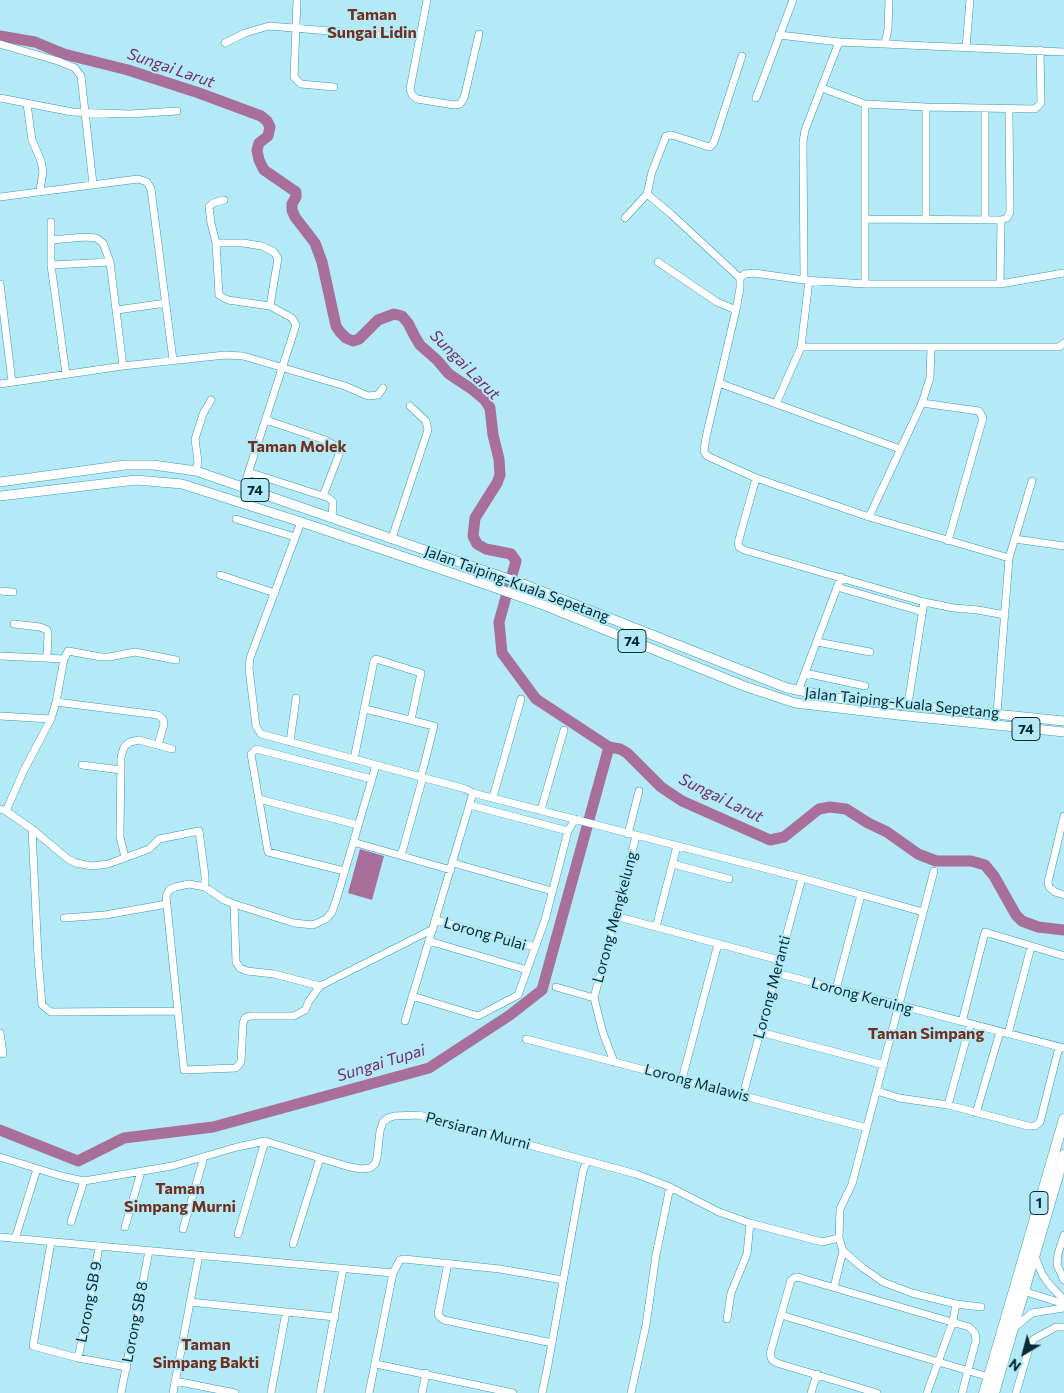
<!DOCTYPE html>
<html>
<head>
<meta charset="utf-8">
<style>
  body { margin:0 }
  #map { position:relative; width:1064px; height:1393px; overflow:hidden; background:#b4eaf7; font-family:Commissioner,sans-serif }
  canvas { display:block }
  .north { position:absolute; left:999px; top:1328px; width:50px; height:50px; -webkit-text-stroke:4px #b4eaf7; paint-order:stroke; rotate:217deg; font-size:14px; font-weight:700; line-height:20px; text-align:center; color:#002b34 }
  .north::after { content:''; display:block; margin:auto; width:18px; height:22px; background:#002b34; clip-path:polygon(50% 0,100% 100%,50% 72%,0 100%) }
</style>
</head>
<body>
<div id="map">
<canvas width="1064" height="1393"></canvas>
<div class="north">N</div>
</div>
<script>
const context = document.querySelector('canvas').getContext('2d');
context.lineJoin = 'round';
function fill(path, color) { context.fillStyle = color; context.fill(path, 'evenodd'); }
const poly = rows => new Path2D(rows.map(r => 'M' + r).join(''));
function trace(path, color, width, dash) { context.strokeStyle = color; context.lineWidth = width; context.lineCap = dash ? 'butt' : 'round'; context.setLineDash(dash || []); context.stroke(path); }
function label(font, color, halo, rows, align = 'center') {
  context.font = font + ' Commissioner,sans-serif'; context.lineWidth = 4; context.setLineDash([]); context.textBaseline = 'middle'; context.strokeStyle = halo; context.fillStyle = color; for (const [text, x, y, turn = 0] of rows) {
    context.save(); context.translate(x, y); context.rotate((+turn || 0) * Math.PI / 180); context.textAlign = isNaN(turn) ? turn : align; if (halo) context.strokeText(text, 0, 0); context.fillText(text, 0, 0); context.restore();
  }
}
fill(poly([
  [360,849,384,856,372,900,348,893]
]), '#a76f9a');
trace(poly([
  [0,36,35,42,64,54,128,70,199,93,261,116,267,121,270,127,268,136,259,143,257,150,259,160,264,170,296,192,296,197,292,204,292,210,295,217,315,243,322,262,336,326,340,332,346,338,353,341,359,339,378,320,394,314,402,316,408,323,414,335,420,345,437,360,449,374,473,390,485,400,490,408,493,435,499,459,500,475,497,483,475,518,473,536,477,544,486,549,511,554,516,561,499,622,502,653,536,699,609,747,620,749,627,753,661,787,682,801,770,840,784,837,819,809,830,807,846,809,868,823,887,832,918,854,936,861,971,861,985,865,994,876,1016,915,1022,921,1038,927,1064,930],
  [0,1130,78,1161,124,1138,213,1127,429,1068,510,1015,542,990,609,747]
]), '#a76f9a', 11);
const minor = poly([
  [297,0,294,77,301,84,334,87],
  [427,0,410,89,412,95,417,99,454,105,460,104,464,98,479,34],
  [779,35,839,42],
  [225,43,245,33,269,26,390,36],
  [0,44,58,61,75,68,81,76,93,184],
  [885,44,888,29,889,0],
  [966,48,970,0],
  [822,88,865,104,926,107,1035,109,1041,103,1040,50],
  [0,98,72,112,130,114,177,111],
  [756,98,793,0],
  [27,104,32,140,41,161,43,172,40,190],
  [926,107,926,219],
  [985,109,985,220],
  [647,194,652,172,666,136,672,135,706,146,710,147,714,142,742,56],
  [0,197,138,179,147,182,151,189,173,360],
  [224,200,213,203,209,207,211,223,216,243,219,295,228,300,270,306,292,318,296,325,244,486],
  [625,218,647,194,671,214,740,278,740,288,736,310,706,437,704,451,707,456,756,478,869,517,1009,558],
  [866,219,1001,220],
  [51,240,85,237,96,238,103,243,110,262,123,366],
  [216,243,243,243,262,246,274,252,278,258,270,306],
  [658,262,717,302,736,310],
  [51,265,51,222],
  [740,278,745,274,754,273,804,280,865,284,1000,284,1064,273],
  [804,280,803,142,805,130,839,42,1064,52],
  [0,284,12,382],
  [865,284,865,104],
  [1000,284,1001,220,1007,218,1010,212,1009,110],
  [117,310,166,303],
  [801,347,1059,347,1064,343],
  [66,374,51,265,110,262],
  [719,383,900,449],
  [0,384,123,366,225,355,243,356,345,386,368,396,378,395,383,388],
  [922,403,979,411,983,418,948,541],
  [776,404,801,347,809,280],
  [266,420,325,440,339,448,340,452,323,496],
  [196,471,198,462,195,439,203,414,211,400],
  [248,472,329,498,333,502,332,517],
  [756,478,738,543,739,547,744,550,924,602,954,608,978,610,1005,615],
  [869,517,922,403,930,378,931,347],
  [236,519,295,537],
  [301,522,250,658,249,669,256,726,261,734,466,789,473,793,802,878,923,912],
  [392,538,428,430,426,421,410,406],
  [1015,539,1064,546],
  [220,575,275,593],
  [837,587,923,612],
  [0,591,13,592],
  [14,624,40,627,47,630,48,634,47,657],
  [817,642,870,652],
  [0,656,64,659],
  [805,673,865,686],
  [798,691,841,577],
  [56,702,158,715,163,719,164,724,158,745],
  [908,704,924,602],
  [365,709,434,726,421,777],
  [997,713,1009,558,1032,481],
  [0,716,51,719],
  [290,742,296,698],
  [354,759,374,661,376,659,421,673,411,720],
  [82,765,121,770],
  [493,797,521,699],
  [259,799,358,825],
  [470,805,568,831],
  [0,809,6,811,32,829,68,859,76,863,92,866,108,864,149,849,159,839,199,831,205,876,205,887],
  [541,810,564,730],
  [6,811,24,770,51,719,56,702,64,659,68,651,101,657,109,657,135,652,176,660],
  [1064,816,1048,882,1049,887,1055,892,1064,895],
  [32,829,38,957,42,1005,51,1012,178,1011],
  [628,834,639,791],
  [353,842,451,870],
  [401,856,423,777],
  [125,857,120,837,121,757,124,747,130,742,139,740,172,749],
  [453,863,552,891],
  [673,864,729,879],
  [344,871,268,852,251,754,256,749,372,779],
  [934,871,852,1184,840,1209,839,1238,843,1251,863,1268,883,1282,912,1293,956,1304,981,1307],
  [234,904,236,962,240,968,247,971,274,974,320,986,433,929],
  [615,916,779,960],
  [64,918,105,915,167,904],
  [436,920,535,947],
  [656,927,677,846],
  [429,941,527,970],
  [776,973,1064,1048],
  [320,986,309,1001,305,1010,294,1016,250,1016,245,1018,243,1023,241,1062,236,1068,184,1070,166,896,169,890,175,887,189,884,205,887,224,900,234,904,294,923,313,925,326,919,332,912,336,901,376,765],
  [556,987,594,998],
  [836,989,861,895],
  [412,996,478,1016,518,995,545,920,568,831,575,819],
  [405,1021,473,793],
  [962,1022,985,932,1064,956],
  [760,1032,884,1065],
  [0,1033,3,1054],
  [1008,1034,1031,947],
  [526,1039,867,1128],
  [614,1062,603,1033,594,998,636,836],
  [682,1079,718,944],
  [877,1091,899,1098,948,1105,1028,1126,1035,1126,1040,1122,1059,1047],
  [743,1095,802,878],
  [948,1105,970,1025],
  [976,1113,1000,1032],
  [0,1157,61,1176,84,1181,172,1166,237,1147,265,1141,346,1166,360,1169,370,1168,375,1164,377,1158,380,1131,383,1122,388,1118,394,1116,419,1115,636,1174,670,1187,719,1212,750,1223,822,1242,839,1238],
  [71,1222,84,1181],
  [125,1227,141,1172],
  [183,1229,204,1157],
  [238,1234,265,1141],
  [1064,1235,1058,1254,1057,1265,1064,1280],
  [0,1237,393,1273],
  [15,1239,37,1169],
  [51,1242,33,1346,78,1358,127,1367],
  [293,1244,320,1158],
  [1035,1256,1042,1274,1049,1284,1064,1300],
  [448,1263,438,1314,440,1317,444,1320,552,1343],
  [834,1287,843,1251],
  [1020,1290,1064,1304],
  [190,1302,335,1317],
  [781,1315,791,1280,796,1277,801,1278,969,1327,975,1333,976,1340,962,1393],
  [727,1319,731,1293,747,1254,750,1223],
  [1015,1327,1032,1313,1064,1308],
  [78,1358,89,1307,99,1246],
  [376,1364,513,1393],
  [175,1381,235,1393],
  [121,1393,149,1251],
  [173,1393,199,1255],
  [271,1393,286,1312],
  [320,1393,343,1269],
  [369,1393,393,1273,400,1260,404,1259,500,1269,563,1280],
  [422,1393,426,1373],
  [542,1393,547,1370,583,1171,587,1161],
  [631,1393,646,1325,656,1255,670,1187],
  [811,1393,817,1374],
  [877,1393,777,1363,772,1360,770,1354,781,1315,989,1377],
  [927,1393,953,1321,956,1304],
  [1016,1393,1030,1345,1034,1339,1056,1327,1064,1327]
]);
const major = poly([
  [0,482,125,465,153,465,196,471,523,584,787,688,837,698,1064,721],
  [0,496,136,480,182,484,301,522,496,588,546,606,744,686,795,703,898,715,1064,732]
]);
const highway = poly([
  [984,1393,1064,1119],
  [994,1393,1064,1155]
]);
trace(minor, '#389bb1', 8);
trace(major, '#389bb1', 10);
trace(highway, '#389bb1', 11);
trace(minor, '#fff', 7);
trace(major, '#fff', 9);
trace(highway, '#fff', 10);
for (const [x, y, w] of [
  [255,490,28],
  [632,641,28],
  [1026,729,28],
  [1039,1203,18]
]) { const box = new Path2D(); box.roundRect(x - w / 2, y - 11.5, w, 23, 4); context.fillStyle = '#b4eaf7'; context.fill(box); trace(box, '#002b34', 1); }
label('bold 14px', '#002b34', null, [
  ["74",255,490],
  ["74",632,641],
  ["74",1026,729],
  ["1",1039,1203]
]);
label('15px', '#002b34', '#b4eaf7', [
  ["Jalan Taiping-Kuala Sepetang",517,584,20],
  ["Jalan Taiping-Kuala Sepetang",902,703,6],
  ["Lorong Mengkelung",615,917,-75],
  ["Lorong Pulai",485,934,16],
  ["Lorong Meranti",772,987,-75],
  ["Lorong Keruing",862,996,15],
  ["Lorong Malawis",697,1083,15],
  ["Persiaran Murni",478,1131,15],
  ["Lorong SB 9",89,1302,-79],
  ["Lorong SB 8",135,1322,-79]
]);
label('bold 16px', '#722e1e', '#b4eaf7', [
  ["Taman",372,15],
  ["Sungai Lidin",372,33],
  ["Taman Molek",297,447],
  ["Taman Simpang",926,1034],
  ["Taman",180,1189],
  ["Simpang Murni",180,1207],
  ["Taman",206,1345],
  ["Simpang Bakti",206,1363]
]);
label('italic 16px', '#722d66', '#b4eaf7', [
  ["Sungai Larut",171,68,19],
  ["Sungai Larut",465,365,45],
  ["Sungai Larut",721,798,26],
  ["Sungai Tupai",381,1063,-17]
]);
</script>
</body>
</html>
